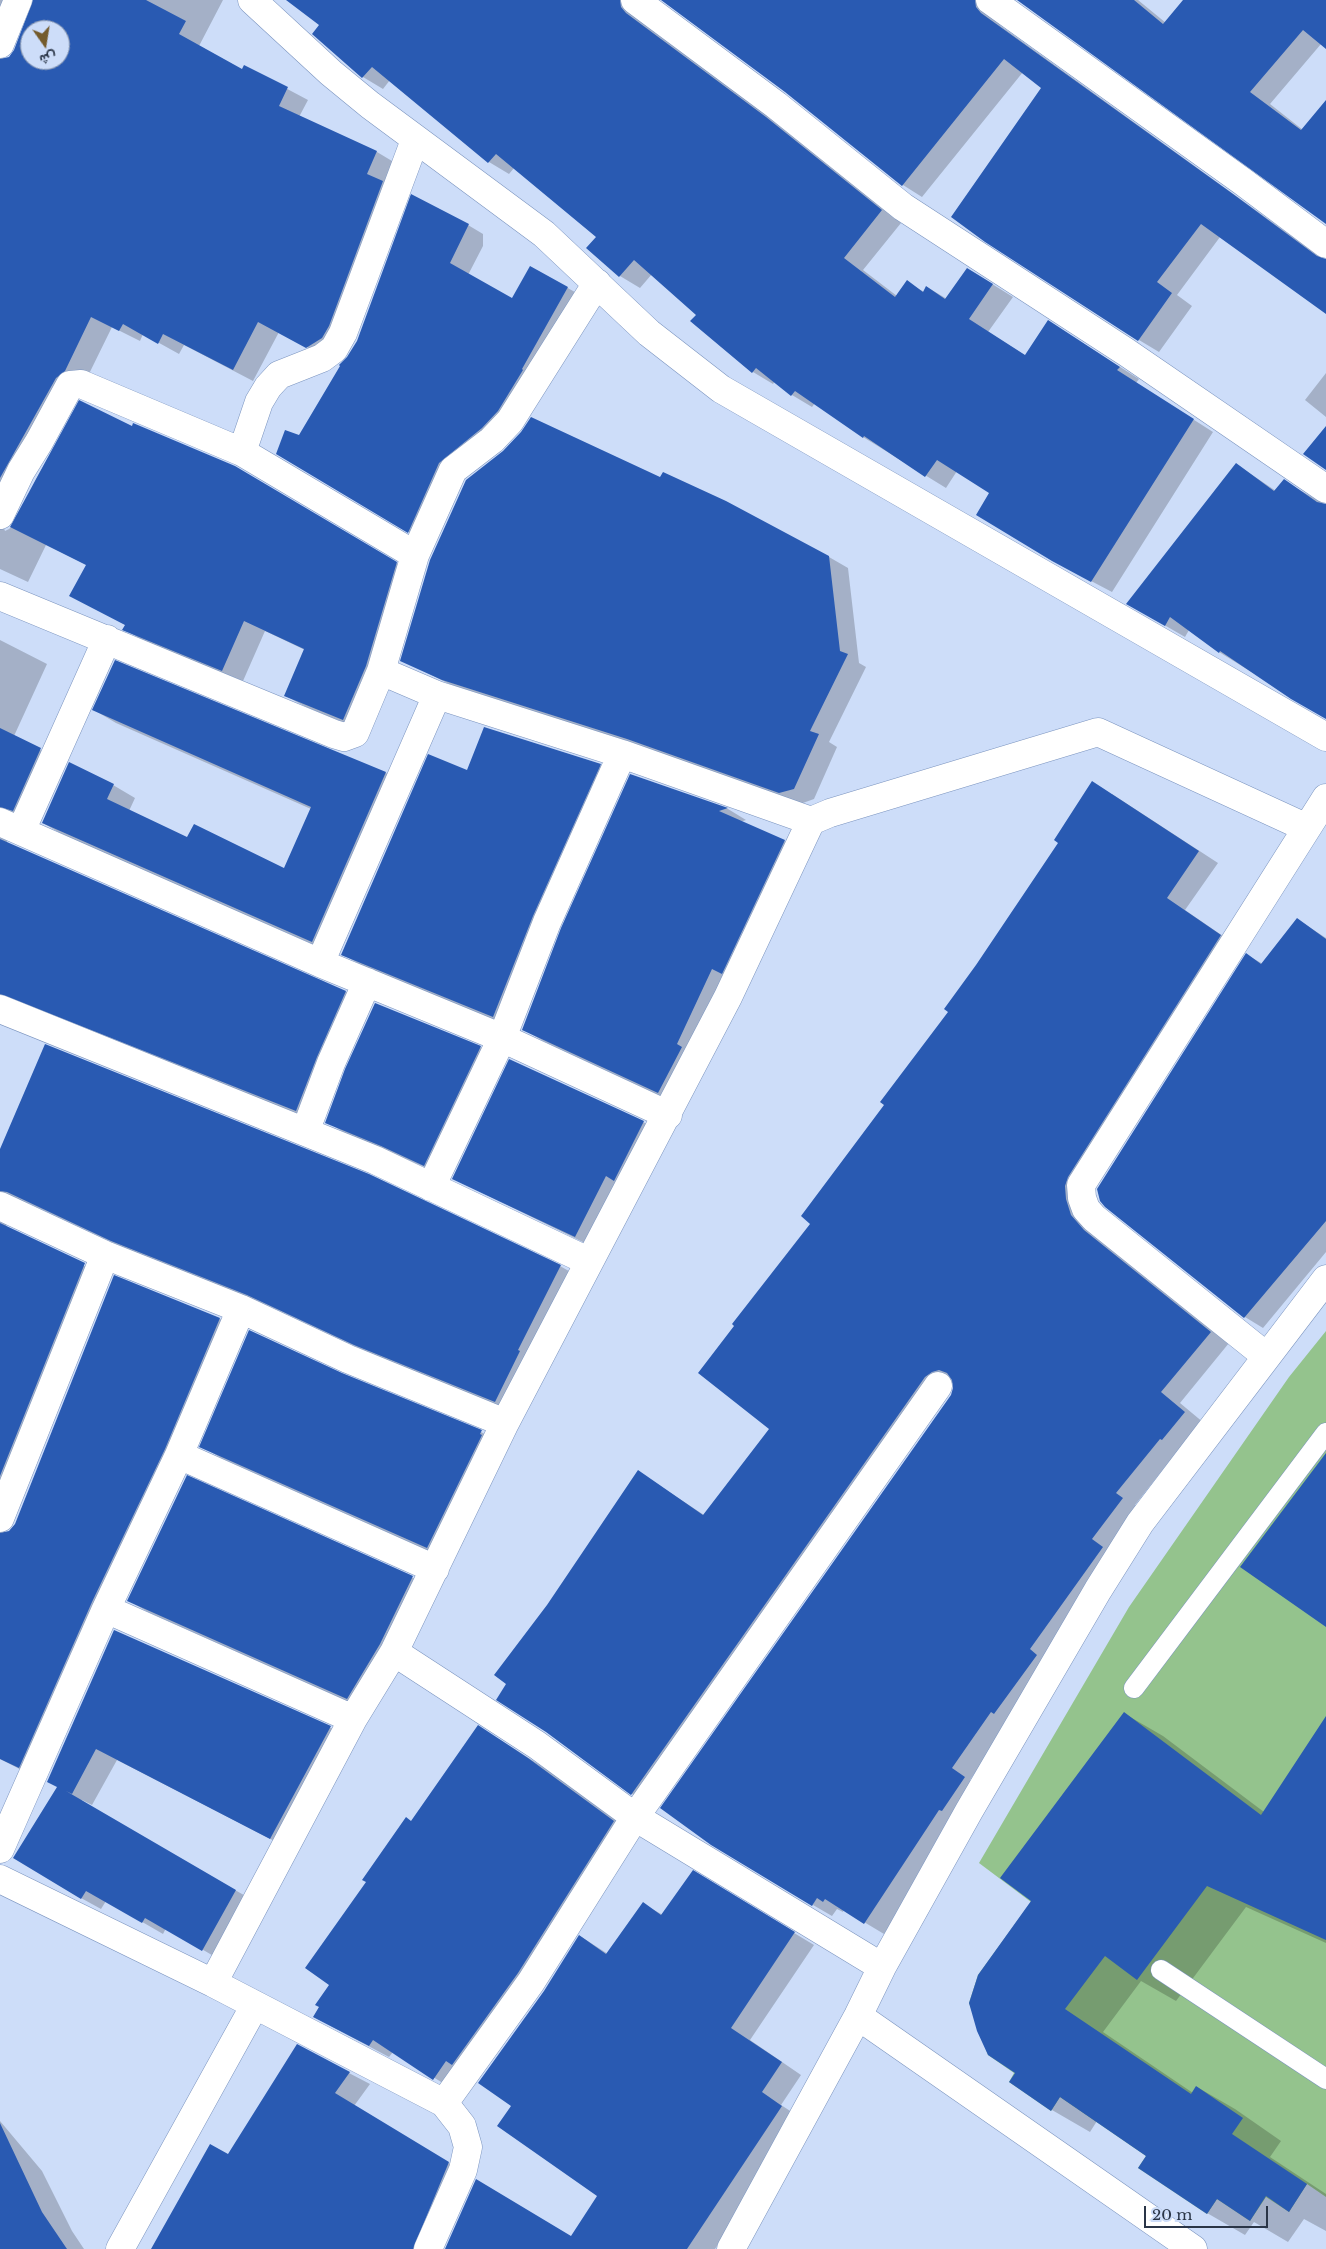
<!DOCTYPE html>
<html>
<head>
<meta charset="utf-8">
<style>
  body { margin:0 }
  #map { position:relative; width:1326px; height:2249px; overflow:hidden; background:#cdddf9; font-family:"Libre Baskerville",Vazirmatn,serif }
  canvas { display:block }
  .north { position:absolute; left:20px; top:20px; width:50px; height:50px; box-sizing:border-box; background:#cdddf9; border:1px solid #8c9ab2; border-radius:50%; rotate:167deg; font-size:14px; font-weight:700; line-height:20px; text-align:center; color:#2a3547 }
  .north::after { content:''; display:block; margin:auto; width:18px; height:22px; background:#745b2c; clip-path:polygon(50% 0,100% 100%,50% 72%,0 100%) }
  .scale { position:absolute; left:1144px; top:2206px; width:124px; height:22px; box-sizing:border-box; border:2px solid #2a3547; border-top:0; padding-left:6px; font-size:15px; line-height:18px; white-space:nowrap; color:#2a3547; -webkit-text-stroke:4px #cdddf9; paint-order:stroke }
</style>
</head>
<body>
<div id="map">
<canvas width="1326" height="2249"></canvas>
<div class="north">ش</div>
<div class="scale">20 m</div>
</div>
<script>
const context = document.querySelector('canvas').getContext('2d');
context.lineJoin = 'round';
function fill(path, color) { context.fillStyle = color; context.fill(path, 'evenodd'); }
const poly = rows => new Path2D(rows.map(r => 'M' + r).join(''));
function trace(path, color, width, dash) { context.strokeStyle = color; context.lineWidth = width; context.lineCap = dash ? 'butt' : 'round'; context.setLineDash(dash || []); context.stroke(path); }
fill(poly([
  [1326,1331,1326,2197,1307,2184,1289,2212,1266,2197,1250,2221,1217,2199,1207,2214,1138,2168,1146,2156,1060,2097,1051,2111,1009,2082,1014,2073,988,2055,969,2003,978,1975,1031,1902,979,1863,1129,1607,1289,1377]
]), '#94c38d');
fill(poly([
  [0,0,28,0,5,50,4,60,11,57,16,51,34,0,223,0,199,46,242,71,244,66,308,100,299,117,377,152,397,164,327,358,279,332,253,381,184,345,179,354,143,334,140,341,112,327,85,382,6,520,4,528,5,531,9,529,15,523,36,479,80,402,133,427,255,479,416,575,364,731,306,707,286,696,305,650,265,631,243,681,144,641,124,629,126,625,71,596,87,565,46,545,28,582,0,569],
  [30,30,60,30,60,60,30,60],
  [288,0,645,0,640,18,646,26,787,130,901,223,863,270,897,296,907,282,924,292,927,287,947,299,968,269,1013,297,988,332,1026,356,1048,321,1139,379,1136,383,1213,432,1112,592,1074,572,991,492,957,471,946,488,863,437,815,403,812,407,792,395,775,381,773,384,753,372,692,321,697,315,652,274,640,288,620,276,588,248,598,237,514,168,509,174,489,162,390,80,383,89,363,77,313,34,321,25],
  [663,0,1000,0,995,19,1001,26,1326,261,1326,313,1220,237,1177,295,1192,306,1159,352,1139,340,1043,87,1023,72,922,197,903,185,786,91],
  [1019,0,1138,0,1166,23,1185,0,1326,0,1326,48,1321,44,1270,104,1303,130,1326,102,1326,223],
  [463,222,483,234,483,246,468,275,512,299,531,267,587,299,458,474,427,542,409,532,299,436],
  [1326,373,1326,417,1305,400],
  [1236,464,1276,491,1284,481,1326,505,1326,718,1219,652,1189,630,1185,637,1128,604],
  [829,557,848,568,859,663,866,667,829,742,837,747,814,799,800,804,463,691,402,660],
  [0,640,47,664,14,736,61,761,5,836,8,844,346,992,366,1004,317,1122,0,1011],
  [115,662,386,773,408,786,335,954,65,836,43,823,113,785,135,798,129,811,188,839,285,869,311,809,116,723,94,710],
  [600,765,619,775,512,1027,361,965,342,954,468,772],
  [631,775,728,809,746,820,740,822,784,841,804,852,678,1104,543,1041,523,1029],
  [1112,794,1218,863,1185,910,1239,947,1084,1198,1229,1343,1180,1403,1204,1423,1182,1450,1179,1449,1135,1505,1142,1510,1010,1722,970,1780,983,1789,958,1820,884,1934,844,1910,843,1912,837,1909,832,1916,813,1905,955,1388,954,1382,944,1388,651,1805,632,1794,547,1731,508,1684,548,1606,639,1472,704,1515,771,1429,812,1223,886,1105],
  [1297,919,1326,938,1326,1252,1263,1328,1245,1317,1106,1206,1247,955,1263,964],
  [480,1047,499,1058,443,1175,345,1133,327,1122],
  [643,1122,663,1133,595,1248,454,1179],
  [0,1152,560,1266,581,1278,516,1413,376,1356,269,1306,133,1252,28,1203,19,1202,5,1219,7,1228,105,1276,6,1524,5,1534,11,1531,16,1524,114,1277,220,1319,240,1330,39,1779,0,1759],
  [342,1375,481,1432,501,1443,447,1559,221,1458,201,1446],
  [187,1477,413,1578,433,1589,367,1710,148,1612,129,1601],
  [115,1631,331,1728,350,1739,290,1849,117,1760,92,1805,82,1800,81,1802,256,1902,222,1961,166,1928,163,1934,106,1901,101,1909,81,1898,58,1787],
  [1125,1714,1163,1736,1264,1812,1326,1738,1326,1943,1246,1907,1176,2001,1141,1981,1103,2032,1193,2093,1197,2087,1235,2109,1281,2141,1270,2157,1326,2194,1326,2231,1304,2219,1288,2242,1254,2222,1245,2235,1207,2213,1148,2156,1097,2121,1090,2132,1052,2110,1016,2073,1033,1901],
  [499,1739,549,1771,634,1834,454,2090,393,2052,389,2057,314,2017,412,1822],
  [713,1884,814,1945,750,2040,801,2075,781,2105,801,2118,715,2249,446,2249,572,2237,599,2195,512,2105,545,1992,580,1936,608,1954,643,1904,663,1915],
  [297,2046,370,2084,354,2106,468,2175,436,2249,156,2249,228,2156],
  [0,2121,42,2171,72,2231,84,2249,0,2249]
]), '#0003');
fill(poly([
  [33,0,146,0,186,21,179,34,242,69,244,65,288,87,279,106,377,151,367,174,383,181,329,326,322,338,306,348,258,322,233,370,163,334,158,344,123,324,119,331,91,317,65,371,56,378,0,478,0,59,9,57,14,50],
  [30,30,60,30,60,60,30,60],
  [286,0,620,0,621,7,626,13,766,117,882,210,844,258,895,297,907,280,923,292,926,286,945,299,967,268,993,284,969,319,1025,355,1048,320,1120,367,1117,370,1194,419,1091,582,1052,561,976,515,989,493,937,460,925,477,864,436,863,438,795,391,791,396,756,368,752,373,690,321,696,315,634,260,619,277,586,248,596,237,496,154,488,163,372,67,362,78,312,34,319,25],
  [661,0,975,0,976,7,981,13,1233,194,1317,256,1326,259,1326,314,1201,224,1157,282,1172,293,1138,341,985,242,951,217,1041,88,1004,59,902,186,785,92],
  [1017,0,1134,0,1163,24,1183,0,1326,0,1326,49,1303,30,1250,92,1301,130,1326,100,1326,224],
  [411,194,469,224,450,263,512,298,530,266,568,287,522,369,523,370,498,411,482,428,439,463,408,533,276,454,285,430,299,435,340,366,339,365,347,357,357,341],
  [79,400,132,426,133,423,235,466,397,562,366,666,343,720,284,696,304,649,244,621,222,671,122,630,125,625,69,596,86,565,10,527],
  [531,417,660,477,663,472,726,501,829,556,840,651,848,654,810,731,819,734,794,789,779,793,627,739,442,680,400,661,430,560,466,480,503,451,521,432],
  [1326,426,1326,470,1303,454],
  [1236,463,1274,491,1284,479,1317,502,1326,504,1326,719,1291,699,1220,651,1219,653,1170,617,1165,626,1126,604],
  [115,660,386,772,312,942,42,823,69,762,114,784,107,799,187,837,194,824,284,868,311,807,92,710],
  [484,727,601,764,533,916,493,1017,341,955,428,754,467,770],
  [0,728,41,748,13,811,0,807],
  [630,774,728,808,719,811,785,840,722,974,712,969,677,1044,682,1047,658,1093,522,1030,561,928],
  [1092,781,1199,851,1167,898,1221,935,1068,1177,1065,1186,1066,1199,1071,1215,1084,1230,1211,1332,1161,1392,1185,1412,1162,1440,1160,1439,1116,1493,1123,1498,1092,1539,1103,1547,1030,1649,1037,1655,994,1714,991,1712,952,1768,965,1777,942,1811,939,1810,864,1924,825,1899,823,1902,817,1898,812,1906,711,1845,660,1808,951,1395,953,1388,952,1380,947,1373,939,1370,932,1372,925,1377,631,1795,546,1732,496,1700,506,1684,494,1675,547,1605,638,1470,703,1515,769,1429,698,1373,734,1326,732,1324,810,1224,801,1216,884,1105,880,1102,948,1012,944,1009,976,965,1058,843,1054,840],
  [0,839,346,991,317,1057,296,1111,0,994],
  [1297,918,1326,939,1326,1221,1244,1318,1105,1207,1100,1201,1097,1189,1246,953,1261,964],
  [375,1003,481,1046,424,1166,381,1146,325,1123,345,1069],
  [45,1044,369,1174,561,1265,518,1350,520,1351,495,1402,354,1345,247,1295,111,1241,7,1192,0,1191,0,1149],
  [509,1059,644,1121,614,1181,606,1176,575,1237,452,1179],
  [0,1223,85,1263,0,1476],
  [114,1275,220,1318,165,1449,92,1602,19,1768,0,1759,0,1533,9,1531,15,1524],
  [249,1330,342,1373,482,1430,480,1434,482,1435,427,1548,199,1447],
  [1326,1453,1326,1627,1240,1567],
  [187,1475,413,1576,380,1644,347,1699,127,1601],
  [114,1630,331,1726,270,1839,96,1749,72,1794,66,1791,236,1890,202,1951,145,1918,142,1923,86,1891,81,1899,13,1858,57,1787,47,1782],
  [1124,1712,1261,1815,1326,1716,1326,1940,1207,1886,1137,1980,1105,1956,1065,2009,1191,2094,1196,2086,1243,2118,1232,2134,1307,2184,1289,2212,1266,2196,1250,2221,1217,2199,1207,2214,1138,2168,1146,2156,1060,2097,1051,2111,1009,2082,1015,2073,988,2055,977,2031,969,2003,978,1975,1031,1901,1000,1878],
  [478,1725,528,1758,614,1821,518,1973,452,2065,446,2061,433,2080,373,2040,369,2046,313,2017,319,2007,315,2005,329,1985,305,1968,366,1882,362,1880,406,1817,411,1821],
  [693,1870,795,1932,731,2028,782,2062,762,2092,782,2106,687,2249,445,2249,476,2179,571,2236,597,2196,497,2126,511,2106,478,2083,544,1991,579,1935,606,1954,643,1902,661,1915],
  [297,2044,350,2072,335,2093,449,2162,413,2249,151,2249,210,2144,228,2154],
  [0,2123,42,2212,67,2249,0,2249]
]), '#295ab2');
const service = poly([
  [1134,1688,1326,1433],
  [1161,1970,1326,2079]
]);
const minor = poly([
  [252,0,331,73,370,105,544,234,649,333,721,389,1326,737],
  [635,0,776,105,903,207,1126,352,1326,489],
  [990,0,1242,181,1326,244],
  [0,44,18,0],
  [242,452,259,402,268,387,279,375,322,358,334,349,343,333,415,140],
  [0,515,21,471,39,442,70,385,81,384,242,452,415,555],
  [0,596,334,734,344,737,355,733,381,671,415,555,453,470,492,440,510,421,597,283],
  [381,671,437,695,622,754,811,821],
  [0,822,320,963,502,1038,668,1115],
  [21,831,107,639],
  [320,963,437,695],
  [0,1009,375,1160,588,1261],
  [305,1132,331,1063,367,982],
  [431,1187,502,1038,547,922,622,754],
  [0,1206,105,1255,241,1309,348,1359,505,1423],
  [1266,1356,1094,1218,1086,1209,1082,1198,1081,1185,1326,798],
  [179,1455,435,1569],
  [0,1518,105,1255],
  [106,1609,353,1719],
  [394,1652,537,1745,635,1817,882,1967],
  [0,1849,106,1609,179,1455,241,1309],
  [0,1879,213,1983,444,2103,462,2126,468,2147,463,2170,428,2249],
  [213,1983,353,1719,394,1652,505,1423,728,997,811,821,830,813,1098,732,1307,828],
  [858,2016,1193,2249],
  [444,2103,531,1982,635,1817,938,1386],
  [120,2249,255,2005],
  [731,2249,858,2016,882,1967,969,1811,1098,1590,1140,1523,1326,1279]
]);
trace(service, '#7b94bf', 21);
trace(minor, '#7b94bf', 29);
trace(service, '#fff', 20);
trace(minor, '#fff', 28);
</script>
</body>
</html>
